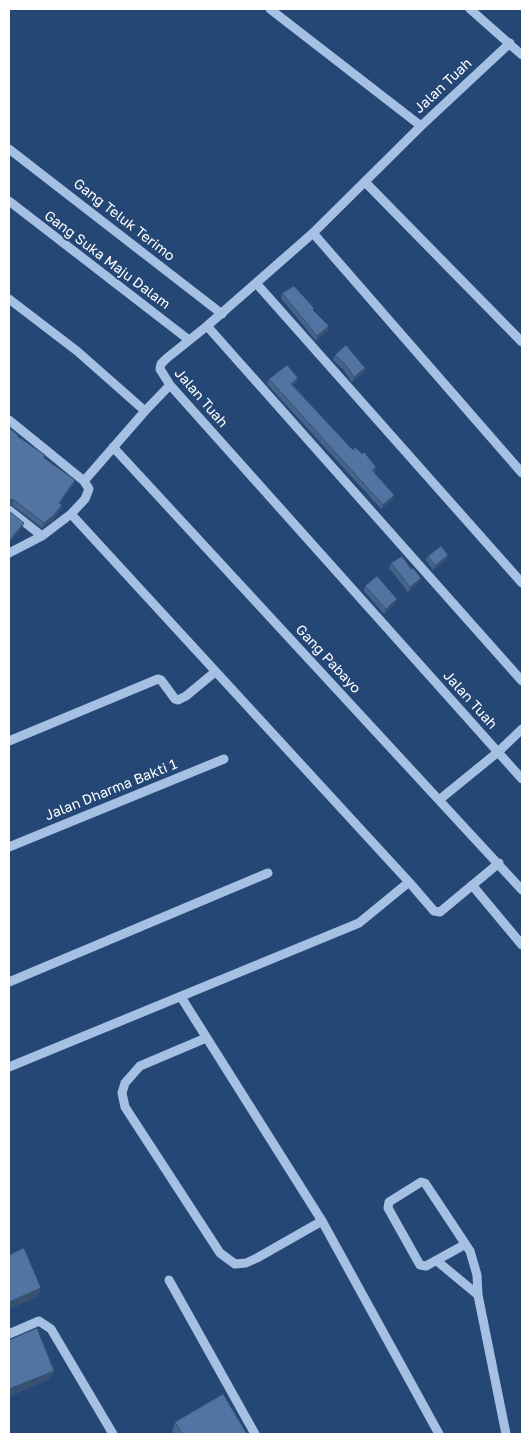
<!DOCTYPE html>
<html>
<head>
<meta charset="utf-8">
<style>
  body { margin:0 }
  #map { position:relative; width:531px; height:1443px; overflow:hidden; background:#254776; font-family:"Golos Text",sans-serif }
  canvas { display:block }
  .frame { position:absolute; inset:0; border:10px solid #fff; pointer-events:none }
</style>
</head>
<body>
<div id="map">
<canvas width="531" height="1443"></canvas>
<div class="frame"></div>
</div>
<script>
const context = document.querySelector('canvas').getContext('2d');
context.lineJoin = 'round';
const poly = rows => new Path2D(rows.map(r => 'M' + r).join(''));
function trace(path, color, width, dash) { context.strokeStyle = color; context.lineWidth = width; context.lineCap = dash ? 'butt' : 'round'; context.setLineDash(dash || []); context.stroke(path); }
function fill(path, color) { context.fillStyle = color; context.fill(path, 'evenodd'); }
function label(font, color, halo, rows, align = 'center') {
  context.font = font + ' "Golos Text",sans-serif'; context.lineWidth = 4; context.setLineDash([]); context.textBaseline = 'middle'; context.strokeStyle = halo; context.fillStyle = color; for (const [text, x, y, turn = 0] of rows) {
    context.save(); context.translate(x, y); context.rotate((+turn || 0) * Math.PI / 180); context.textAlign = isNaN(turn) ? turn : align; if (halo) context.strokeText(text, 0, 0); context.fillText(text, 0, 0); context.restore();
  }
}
trace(poly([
  [270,9,421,126],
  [470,9,522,55],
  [510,43,421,126,313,233,207,326,167,358,161,364,160,369,170,385,522,779],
  [9,149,222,314],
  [365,182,522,342],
  [9,201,189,340],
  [313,233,522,473],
  [256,283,522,583],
  [9,299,77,351,145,411],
  [207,326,522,681],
  [9,420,84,481,89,489,85,499,71,514,42,536,9,553],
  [113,447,522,890],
  [84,481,145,411,170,385],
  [9,510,42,536],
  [71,514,409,882],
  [9,741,158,679,161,680,175,699,178,700,186,696,215,672],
  [439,800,498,752,522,729],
  [9,847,224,759],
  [472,885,522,945],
  [9,982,268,873],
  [181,997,322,1221,439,1434],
  [206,1038,140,1066,125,1083,122,1093,125,1107,220,1253,235,1264,246,1263,257,1258,322,1221],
  [9,1067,359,923,409,882,434,911,440,912,499,863],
  [464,1245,426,1266,420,1265,388,1208,389,1202,421,1182,425,1183,470,1251,477,1275,478,1295,506,1434],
  [437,1261,478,1295],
  [169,1280,255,1434],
  [9,1334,39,1321,51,1329,113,1434]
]), '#a5c0e2', 9);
fill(poly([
  [282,293,314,311,329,326,328,330,316,341,281,298],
  [335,355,365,368,364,372,352,382,343,369,333,360],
  [298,378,296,383,293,385,349,446,353,450,362,454,376,467,374,472,394,495,392,500,381,509,267,384,269,379],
  [9,428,18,435,17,436,44,458,75,480,73,485,60,503,62,505,60,510,52,521,42,528,12,505],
  [448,555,446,560,433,570,426,560,428,556],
  [391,563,411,569,421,578,419,582,408,592,389,568],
  [365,586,395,604,384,614,364,591],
  [175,1422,247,1434,174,1434,172,1431]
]), '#46648b');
fill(poly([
  [329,326,328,330,316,341,317,336],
  [365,368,364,372,352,382,354,377],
  [298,378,296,383,290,388,291,384],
  [75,480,73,485,57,508,59,503],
  [394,495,392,500,381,509,383,505],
  [9,499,14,500,12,505,9,504],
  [62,505,60,510,52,521,42,528,44,523],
  [24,523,22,528,9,544,9,541],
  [448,555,446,560,433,570,435,566],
  [421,578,419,582,408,592,410,587],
  [397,599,395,604,384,614,386,609],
  [41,1288,38,1297,9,1309,9,1302],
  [54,1371,50,1379,9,1397,9,1389]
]), '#395171');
const building = poly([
  [294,286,314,308,313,310,329,326,317,336,282,293,294,286],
  [346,345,365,368,354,377,345,364,335,355,346,345],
  [287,365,298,378,291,384,349,446,353,450,355,447,362,454,364,452,376,467,372,470,394,495,383,505,269,379,287,365],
  [9,428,18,435,17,436,45,455,44,458,75,480,59,503,62,505,53,516,44,523,14,500,9,499,9,428],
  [9,511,24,523,9,541,9,511],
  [441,546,448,555,435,566,428,556,441,546],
  [402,556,411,569,413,568,421,578,410,587,391,563,402,556],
  [377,576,397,599,386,609,365,586,377,576],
  [24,1248,41,1288,9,1302,9,1255,24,1248],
  [37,1328,54,1371,9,1389,9,1340,37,1328],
  [223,1394,247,1434,182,1434,175,1422,223,1394]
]);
fill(building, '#5174a2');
trace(building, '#395171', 1);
label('14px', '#fff', '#254776', [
  ["Jalan Tuah",443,86,-43],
  ["Gang Teluk Terimo",124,220,38],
  ["Gang Suka Maju Dalam",107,260,37],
  ["Jalan Tuah",201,398,49],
  ["Gang Pabayo",328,659,47],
  ["Jalan Tuah",470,700,48],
  ["Jalan Dharma Bakti 1",111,790,-22]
]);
</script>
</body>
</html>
